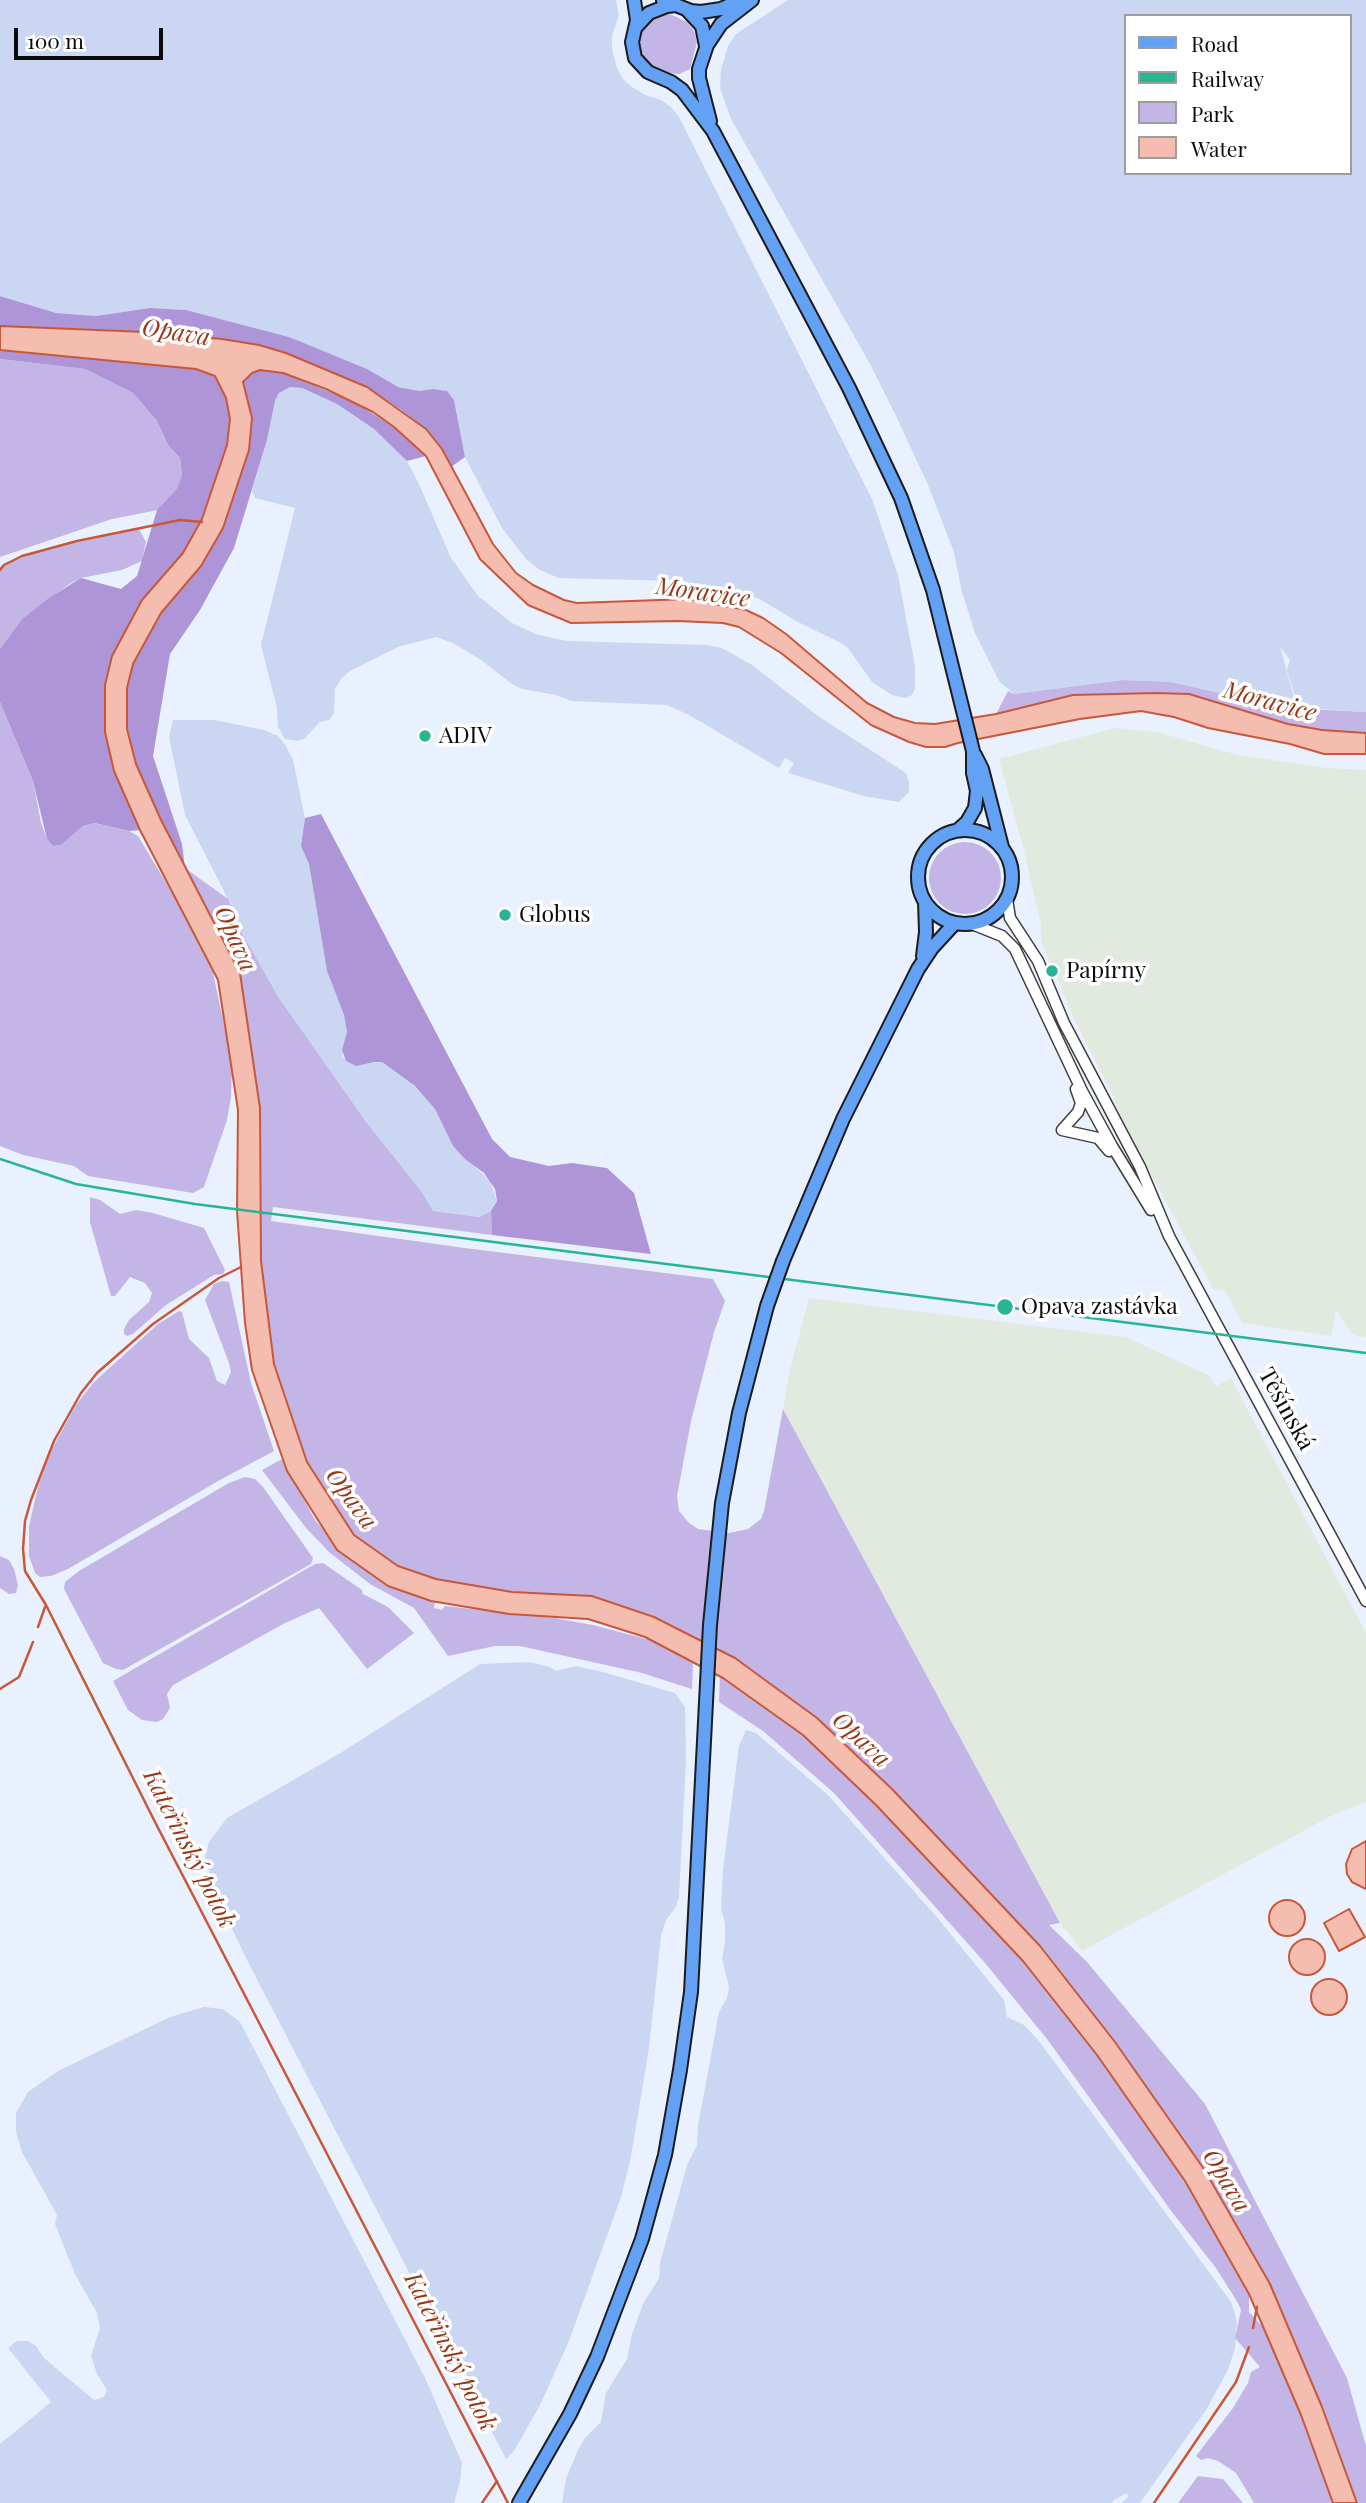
<!DOCTYPE html>
<html>
<head>
<meta charset="utf-8">
<style>
  body { margin:0 }
  #map { position:relative; width:1366px; height:2503px; overflow:hidden; background:#e9f1fe; font-family:"Playfair Display",serif }
  canvas { display:block }
  .legend { position:absolute; left:1124px; top:14px; width:228px; height:161px; box-sizing:border-box; background:#fff; border:2px solid #9d9d9d; margin:0; padding:9px 12px; list-style:none; font-size:21px; color:#0b0b0b }
  .legend li { display:flex; align-items:center; gap:14px; height:35px }
  .legend b { width:35px; border:2px solid #9d9d9d }
  .scale { position:absolute; left:14px; top:28px; width:149px; height:32px; box-sizing:border-box; border:4px solid #0b0b0b; border-top:0; padding-left:9px; font-size:21px; line-height:24px; white-space:nowrap; color:#0b0b0b; -webkit-text-stroke:5px #fff; paint-order:stroke }
</style>
</head>
<body>
<div id="map">
<canvas width="1366" height="2503"></canvas>
<ul class="legend">
<li><b style="height:9px;background:#63a1f4"></b>Road</li>
<li><b style="height:9px;background:#28b594"></b>Railway</li>
<li><b style="height:19px;background:#c4b5e7"></b>Park</li>
<li><b style="height:19px;background:#f4bdb0"></b>Water</li>
</ul>
<div class="scale">100 m</div>
</div>
<script>
const context = document.querySelector('canvas').getContext('2d');
context.lineJoin = 'round';
function fill(path, color) { context.fillStyle = color; context.fill(path, 'evenodd'); }
const poly = rows => new Path2D(rows.map(r => 'M' + r).join(''));
function trace(path, color, width, dash) { context.strokeStyle = color; context.lineWidth = width; context.lineCap = dash ? 'butt' : 'round'; context.setLineDash(dash || []); context.stroke(path); }
function label(font, color, halo, rows, align = 'center') {
  context.font = font + ' "Playfair Display",serif'; context.lineWidth = 7; context.setLineDash([]); context.textBaseline = 'middle'; context.strokeStyle = halo; context.fillStyle = color; for (const [text, x, y, turn = 0] of rows) {
    context.save(); context.translate(x, y); context.rotate((+turn || 0) * Math.PI / 180); context.textAlign = isNaN(turn) ? turn : align; if (halo) context.strokeText(text, 0, 0); context.fillText(text, 0, 0); context.restore();
  }
}
fill(poly([
  [1115,728,1157,732,1238,755,1327,768,1366,770,1366,1337,1357,1336,1350,1331,1336,1310,1331,1336,1242,1323,1225,1291,1213,1289,1119,1115,1113,1096,1076,1023,1041,941,1041,925,1024,851,999,759],
  [809,1298,1126,1337,1210,1376,1216,1386,1231,1378,1366,1633,1366,1802,1329,1817,1082,1951,1060,1923,783,1409,790,1369]
]), '#e2eadf');
fill(poly([
  [0,0,616,0,619,15,612,36,612,49,617,68,623,79,632,87,645,95,661,100,671,107,679,117,872,499,898,575,915,666,915,689,912,695,905,698,892,695,872,682,848,648,841,643,796,621,758,598,707,585,678,581,559,578,540,570,526,559,502,528,490,505,465,457,454,400,447,391,433,389,419,391,398,387,289,337,186,310,150,308,96,316,56,313,0,296],
  [788,0,1366,0,1366,712,1299,708,1287,670,1290,660,1280,647,1297,707,1285,708,1171,682,1123,680,1014,694,999,681,975,633,962,592,954,552,928,485,896,416,870,364,731,119,720,88,721,70,728,46,736,34],
  [1126,16,1350,16,1350,173,1126,173],
  [290,387,302,388,337,404,374,429,394,447,407,461,418,482,451,558,478,596,512,623,538,635,568,641,707,645,722,648,752,665,818,716,906,773,909,782,909,792,899,802,864,796,788,773,794,763,785,758,779,768,689,715,667,705,571,701,556,695,522,689,512,684,481,660,453,643,436,637,398,647,350,671,341,679,335,689,334,713,329,720,320,722,304,739,297,741,285,739,278,727,277,708,261,645,295,508,255,498,252,491,267,440,275,401,279,393],
  [173,720,214,720,264,730,278,736,286,746,293,760,305,818,301,846,309,864,327,971,344,1015,347,1032,342,1056,351,1064,382,1062,415,1086,435,1109,453,1146,490,1181,497,1201,491,1211,481,1217,433,1211,422,1192,367,1123,279,998,241,931,224,891,185,815,169,737],
  [530,1662,550,1667,556,1671,576,1666,603,1672,675,1693,685,1707,686,1761,679,1897,676,1907,666,1920,661,1936,649,2048,630,2162,621,2197,569,2341,540,2405,514,2451,506,2459,248,1962,218,1899,205,1858,209,1842,227,1818,342,1752,480,1664],
  [746,1730,756,1733,829,1796,936,1916,1004,2000,1007,2017,1024,2025,1039,2041,1231,2302,1237,2321,1235,2349,1227,2372,1206,2410,1140,2503,1121,2503,1128,2497,1127,2493,1114,2500,1112,2503,562,2503,566,2479,577,2452,585,2438,601,2422,606,2393,627,2359,632,2334,643,2304,659,2278,660,2263,687,2165,697,2145,698,2126,719,2012,727,1998,729,1987,722,1958,725,1942,725,1923,721,1909,723,1869,739,1746],
  [204,2007,223,2009,240,2022,425,2378,462,2463,460,2482,454,2503,0,2503,0,2444,51,2402,8,2348,17,2341,28,2341,36,2346,44,2358,94,2400,104,2397,107,2390,97,2374,91,2356,100,2328,97,2313,75,2274,55,2224,57,2215,22,2152,16,2132,16,2113,28,2092,58,2071,170,2017]
]), '#cbd6f3');
fill(poly([
  [670,14,687,22,694,31,697,42,690,69,679,74,666,73,651,67,643,59,639,49,639,36,644,26,655,17],
  [0,359,85,369,133,393,157,421,168,445,180,458,182,475,178,489,158,510,112,519,0,557],
  [139,529,146,542,142,561,122,570,81,578,68,585,22,619,0,649,0,567,5,563,46,549],
  [1123,680,1171,682,1285,708,1366,712,1366,733,1322,730,1288,724,1189,694,1073,695,996,714,1008,691,1014,694],
  [0,702,33,781,41,823,47,839,53,846,61,845,83,826,95,823,129,831,138,836,183,911,212,968,232,1063,231,1097,227,1120,204,1187,193,1193,88,1176,74,1166,23,1155,0,1146],
  '929 878a36 36 0 1 1 72 0a36 36 0 1 1-72 0Z',
  [185,868,228,899,241,931,279,998,367,1123,422,1192,433,1211,480,1217,491,1211,492,1235,273,1207,271,1221,465,1248,713,1279,725,1301,714,1332,691,1421,677,1496,679,1511,689,1523,698,1529,729,1533,748,1529,761,1519,764,1511,783,1409,1060,1923,1049,1925,1087,1962,1205,2104,1347,2378,1366,2446,1366,2503,1357,2503,1322,2407,1270,2284,1204,2169,1115,2042,1040,1946,892,1789,817,1718,735,1658,654,1617,592,1596,512,1592,436,1579,398,1566,354,1535,307,1462,274,1364,261,1261,240,973],
  [90,1197,100,1200,120,1214,136,1210,153,1213,204,1228,225,1270,223,1274,214,1275,166,1305,133,1334,127,1336,124,1334,124,1329,129,1320,149,1302,152,1293,145,1283,130,1277,115,1296,111,1296,90,1222],
  [222,1281,229,1282,251,1383,274,1451,218,1481,68,1569,51,1576,40,1577,35,1573,29,1556,29,1526,38,1487,52,1449,76,1405,94,1382,158,1324,179,1311,182,1312,189,1339,209,1358,217,1381,225,1385,231,1372,229,1363,205,1300,214,1284],
  [282,1459,315,1520,342,1551,435,1601,434,1608,442,1610,445,1606,554,1618,593,1625,650,1640,693,1661,692,1689,642,1673,520,1646,495,1646,448,1656,414,1608,370,1584,329,1552,306,1528,262,1470],
  [245,1477,255,1479,263,1487,313,1558,311,1564,123,1670,116,1669,103,1663,64,1589,65,1582,79,1571,152,1528,229,1483],
  [0,1556,9,1560,14,1569,18,1585,16,1593,9,1594,0,1588],
  [323,1563,362,1590,363,1594,388,1607,414,1633,367,1669,319,1608,285,1623,173,1685,167,1694,170,1708,163,1719,157,1722,142,1720,128,1710,113,1681,315,1564],
  [720,1673,794,1726,852,1781,1014,1950,1087,2040,1172,2160,1249,2295,1249,2312,1264,2328,1301,2415,1333,2503,1254,2503,1236,2473,1218,2461,1208,2458,1201,2460,1196,2456,1233,2408,1248,2383,1251,2372,1260,2367,1235,2338,1241,2310,1238,2303,1216,2268,1172,2212,1047,2039,985,1963,834,1793,763,1731,719,1702],
  [1198,2476,1223,2479,1243,2503,1178,2503]
]), '#c4b5e7');
fill(poly([
  [0,296,56,313,96,316,150,308,186,310,289,337,367,369,398,387,419,391,433,389,447,391,454,400,465,457,451,467,442,449,426,429,403,411,367,387,286,353,259,345,222,339,145,332,0,326],
  [0,350,196,369,215,376,226,398,230,419,227,445,202,519,183,553,142,600,112,656,114,771,140,830,129,831,95,823,83,826,61,845,53,846,47,839,33,781,0,702,0,649,22,619,49,598,81,578,121,589,137,576,157,510,177,489,182,475,180,458,168,445,157,421,133,393,85,369,0,359],
  [260,370,283,373,354,402,394,427,426,456,407,461,374,429,337,404,302,388,290,387,279,393,275,401,267,440,234,548,200,610,170,654,153,756,182,844,185,868,161,820,136,764,127,729,127,688,133,664,161,613,201,566,223,528,249,450,252,418,243,382,252,373],
  [321,814,492,1139,510,1157,549,1166,572,1163,607,1168,634,1193,651,1254,492,1235,491,1211,497,1201,495,1189,484,1173,465,1159,453,1146,435,1109,415,1086,382,1062,374,1062,356,1066,346,1061,342,1050,347,1032,344,1015,327,971,309,864,301,846,305,818]
]), '#ad95d7');
const water = poly([
  [0,326,145,332,222,339,259,345,286,353,367,387,426,429,442,449,493,544,516,573,533,585,564,600,577,603,687,599,746,610,763,618,786,634,867,703,894,717,915,723,935,724,996,714,1073,695,1155,693,1189,694,1288,724,1322,730,1366,733,1366,754,1324,754,1290,744,1208,728,1174,717,1141,711,1080,719,958,743,945,747,926,747,909,742,871,725,781,653,739,627,723,623,678,621,571,623,528,605,480,559,426,456,394,427,373,412,326,389,283,373,260,370,252,373,243,382,252,418,249,450,223,528,201,566,161,613,133,664,127,688,127,729,136,764,161,820,240,973,260,1108,261,1261,274,1364,307,1462,354,1535,398,1566,436,1579,512,1592,592,1596,654,1617,735,1658,817,1718,892,1789,1040,1946,1115,2042,1204,2169,1270,2284,1322,2407,1357,2503,1333,2503,1301,2415,1249,2294,1185,2181,1097,2055,1023,1961,876,1805,803,1735,723,1678,645,1637,588,1619,509,1614,431,1601,388,1586,337,1550,287,1471,252,1370,245,1323,237,1211,238,1110,218,980,140,830,114,771,105,732,105,685,112,656,142,600,183,553,202,519,227,445,230,419,226,398,215,376,196,369,0,350,0,326],
  [1366,1841,1366,1889,1352,1882,1347,1874,1346,1864,1352,1849,1366,1841],
  '1269 1918a18 18 0 1 1 36 0a18 18 0 1 1-36 0Z',
  [1349,1909,1365,1937,1339,1951,1324,1923,1349,1909],
  '1289 1957a18 18 0 1 1 36 0a18 18 0 1 1-36 0Z',
  '1311 1997a18 18 0 1 1 36 0a18 18 0 1 1-36 0Z'
]);
fill(water, '#f4bdb0');
trace(water, '#c85839', 2);
trace(poly([
  [0,570,4,565,22,556,77,541,180,520,202,522],
  [241,1267,219,1278,153,1324,97,1373,81,1393,54,1441,31,1500,25,1521,23,1549,25,1571,46,1605,155,1822,508,2503],
  [38,1627,45,1607],
  [0,1689,19,1677,33,1642],
  [1253,2328,1257,2307],
  [482,2503,497,2481],
  [1154,2503,1236,2382,1249,2347]
]), '#c85839', 2.5);
const minor = poly([
  [1007,899,1010,918,1038,961,1064,1023,1140,1167,1169,1236,1366,1601],
  [972,924,1002,936,1015,949,1082,1091,1112,1146,1151,1210],
  [1062,1130,1078,1112,1081,1103,1076,1089],
  [1062,1130,1098,1138,1109,1151]
]);
const major = poly([
  [634,0,637,20,632,42,635,58,648,72,671,82,682,90,713,131,849,388,901,498,933,590,973,751,973,773,977,791,975,808,967,822,958,830],
  [663,0,691,11,701,12,721,9,741,0],
  [688,11,702,26,706,46],
  [636,27,649,13,667,6,676,5],
  [710,121,699,78,699,69,707,45,721,24,752,0],
  [975,755,982,769,1002,847],
  '918 877a47 47 0 1 1 94 0a47 47 0 1 1-94 0Z',
  [923,956,926,932,925,902],
  [783,1261,843,1119,918,969,932,948,955,923],
  [519,2503,570,2414,597,2357,642,2239,665,2155,680,2070,691,1992,710,1625,722,1503,739,1413,767,1306]
]);
trace(minor, '#3e3e3e', 13);
trace(major, '#1c1c1c', 16);
trace(minor, '#fff', 10);
trace(major, '#63a1f4', 12);
trace(poly([
  [0,1159,76,1184,195,1204,1366,1353]
]), '#28b594', 2.5);
const majorBridge = poly([
  [767,1306,783,1261]
]);
trace(majorBridge, '#1c1c1c', 16, []);
trace(majorBridge, '#63a1f4', 12);
for (const [x, y, r, color] of [
  [425,736,7,"#28b594"],
  [505,915,7,"#28b594"],
  [1052,971,7,"#28b594"],
  [1005,1307,9,"#28b594"]
]) { const dot = new Path2D(); dot.arc(x, y, r, 0, 2 * Math.PI); context.fillStyle = color; context.fill(dot); trace(dot, '#fff', 2.5); }
label('23px', '#0b0b0b', '#fff', [
  ["ADIV",439,736],
  ["Globus",519,915],
  ["Papírny",1066,971],
  ["Opava zastávka",1021,1307]
], 'left');
label('23px', '#0b0b0b', '#fff', [
  ["Těšínská",1286,1409,61]
]);
label('italic 24px', '#973919', '#fff', [
  ["Opava",176,333,9],
  ["Moravice",703,593,8],
  ["Moravice",1270,702,15],
  ["Opava",235,939,66],
  ["Opava",351,1499,54],
  ["Opava",861,1740,43],
  ["Kateřinský potok",189,1849,63],
  ["Opava",1226,2181,59],
  ["Kateřinský potok",450,2352,63]
]);
</script>
</body>
</html>
